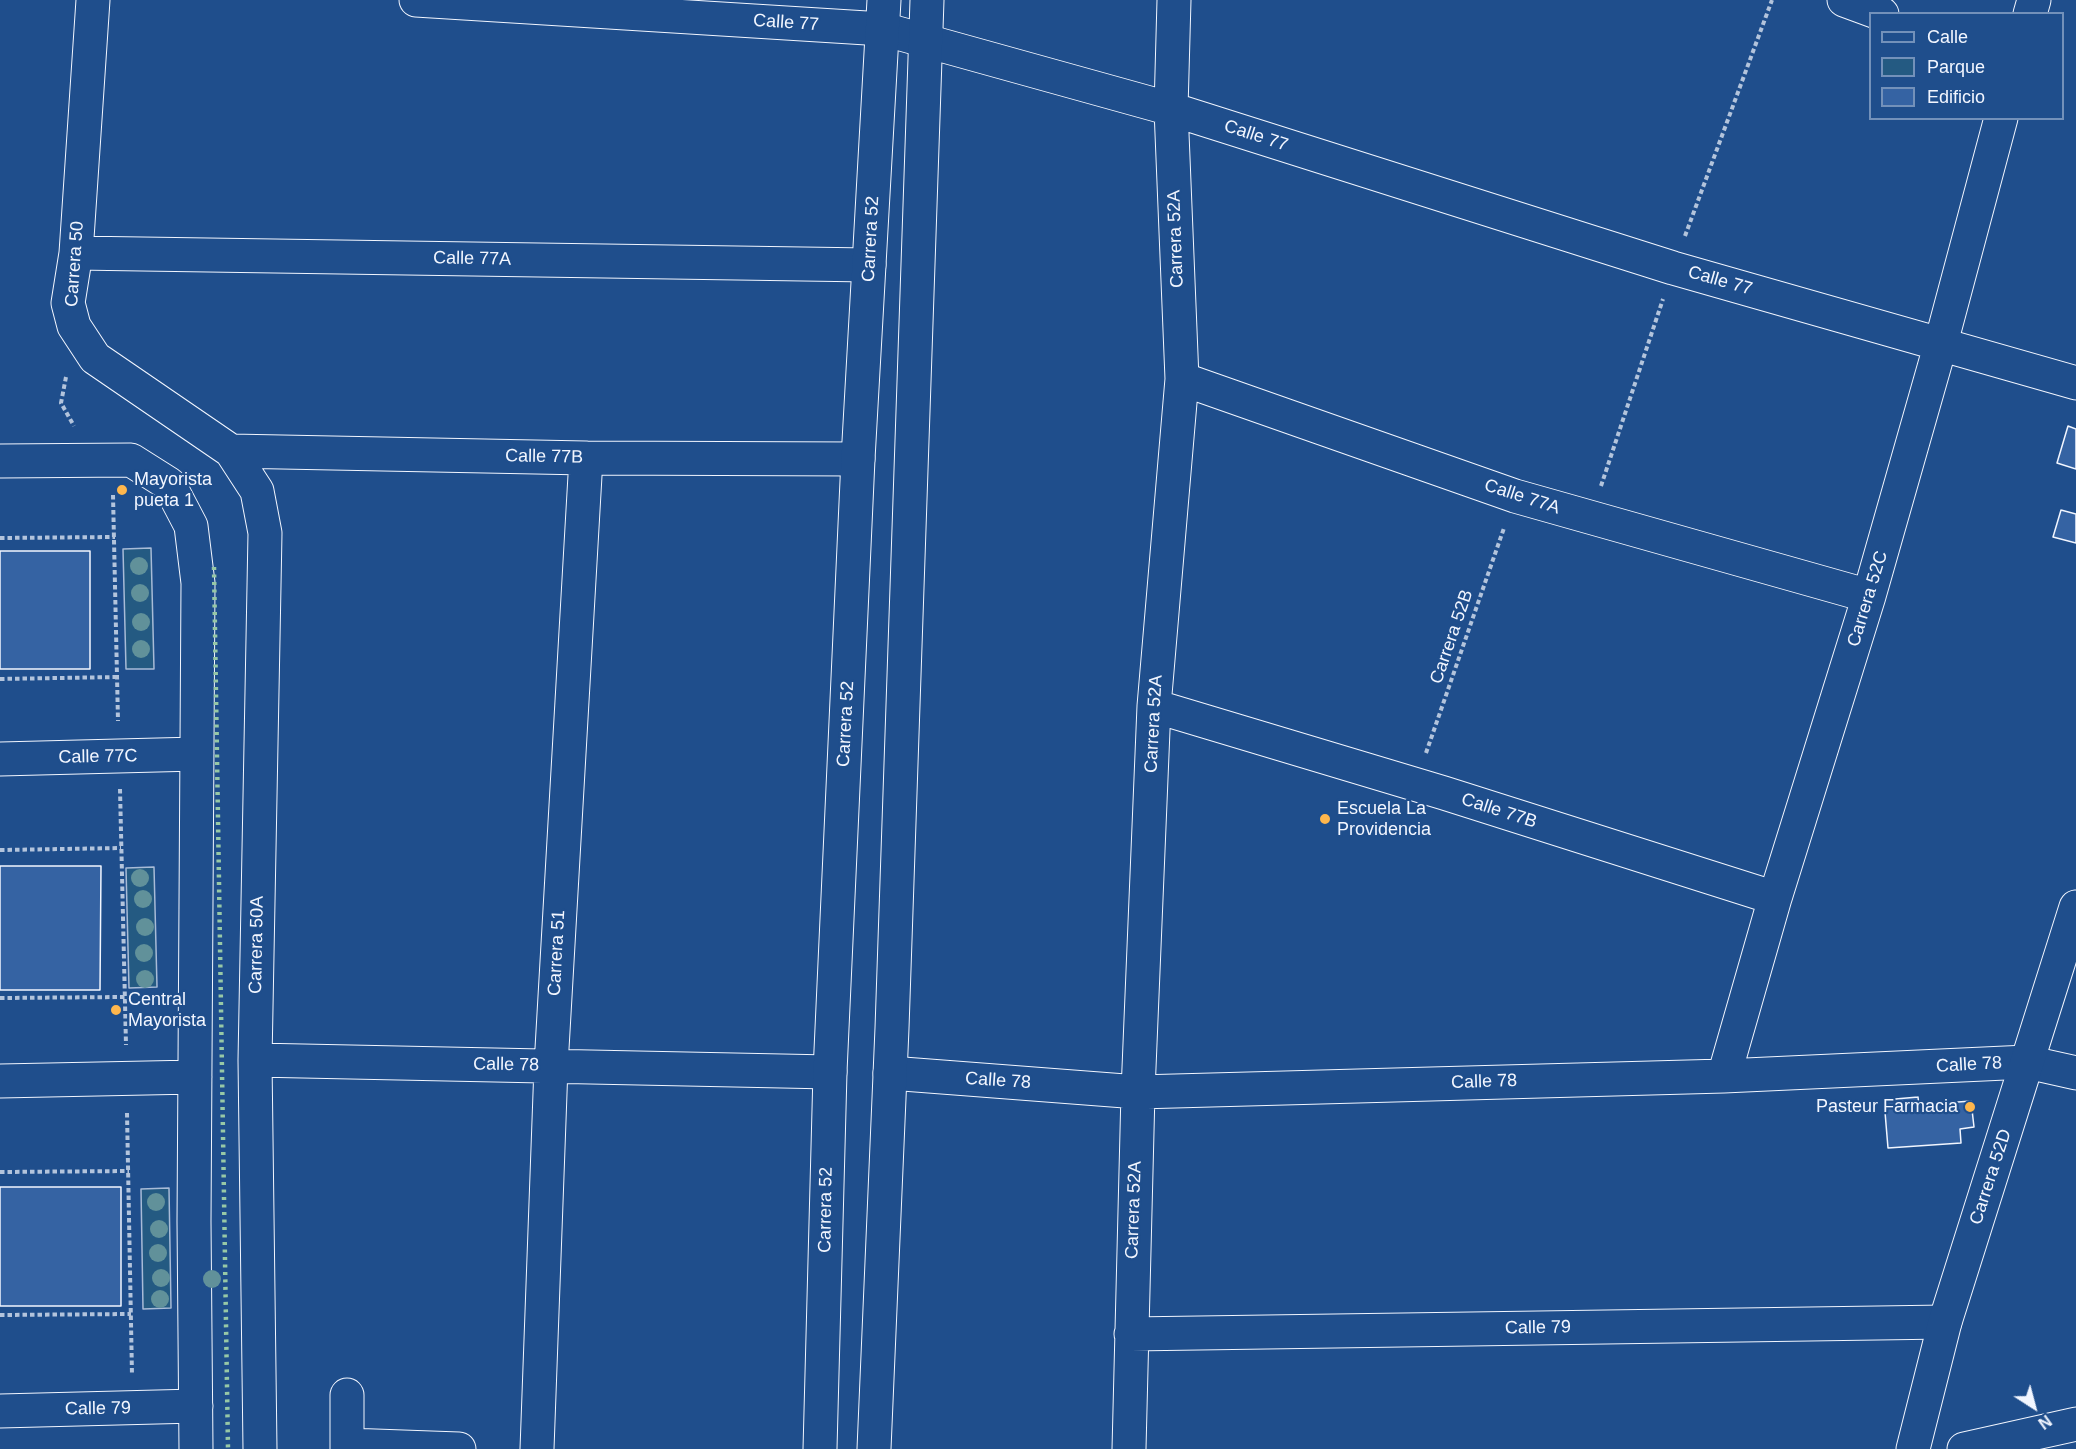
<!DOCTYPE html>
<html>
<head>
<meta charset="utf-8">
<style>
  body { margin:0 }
  #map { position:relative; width:2076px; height:1449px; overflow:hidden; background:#1f4e8c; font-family:Arial,sans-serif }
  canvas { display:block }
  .legend { position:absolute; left:1869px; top:12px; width:195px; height:108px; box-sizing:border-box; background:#1f4e8c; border:2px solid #7391ba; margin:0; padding:8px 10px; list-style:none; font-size:18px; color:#f2f6ff }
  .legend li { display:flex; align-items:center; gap:12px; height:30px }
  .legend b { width:30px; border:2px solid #7391ba }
  .north { position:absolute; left:2004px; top:1377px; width:60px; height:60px; -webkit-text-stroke:4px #1f4e8c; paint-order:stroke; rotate:144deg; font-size:16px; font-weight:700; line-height:24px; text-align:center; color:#f2f6ff }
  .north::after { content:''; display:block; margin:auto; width:21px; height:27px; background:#f2f6ff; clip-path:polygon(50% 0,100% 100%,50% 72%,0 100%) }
</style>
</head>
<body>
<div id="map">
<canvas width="2076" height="1449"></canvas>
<ul class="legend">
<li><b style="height:8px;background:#1f4e8c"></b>Calle</li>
<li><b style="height:16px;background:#245a82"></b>Parque</li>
<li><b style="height:16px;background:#3563a3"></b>Edificio</li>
</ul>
<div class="north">N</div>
</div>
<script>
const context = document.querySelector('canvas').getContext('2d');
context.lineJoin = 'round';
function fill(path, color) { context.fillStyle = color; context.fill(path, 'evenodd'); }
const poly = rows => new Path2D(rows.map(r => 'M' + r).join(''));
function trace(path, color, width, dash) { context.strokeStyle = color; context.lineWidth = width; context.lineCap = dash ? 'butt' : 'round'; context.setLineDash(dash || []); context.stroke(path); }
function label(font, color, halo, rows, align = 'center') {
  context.font = font + ' Arial,sans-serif'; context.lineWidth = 4.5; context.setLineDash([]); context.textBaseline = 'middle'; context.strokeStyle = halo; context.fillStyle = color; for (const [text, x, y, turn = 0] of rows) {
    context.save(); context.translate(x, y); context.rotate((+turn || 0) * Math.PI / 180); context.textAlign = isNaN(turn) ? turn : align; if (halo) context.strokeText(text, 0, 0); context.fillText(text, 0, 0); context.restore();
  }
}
const green = poly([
  [151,548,154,669,126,669,123,549,151,548],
  [154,867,157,987,129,988,126,868,154,867],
  [169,1188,171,1308,143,1309,141,1189,169,1188]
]);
fill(green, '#245a82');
trace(green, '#a8bbd7', 1.5);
const building = poly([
  [2068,426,2076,429,2076,469,2057,463,2068,426],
  [2061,510,2076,514,2076,543,2053,537,2061,510],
  [0,551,90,551,90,669,0,669,0,551],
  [0,866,101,866,100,990,0,990,0,866],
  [1918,1097,1919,1105,1971,1101,1974,1127,1960,1129,1961,1143,1888,1148,1884,1100,1918,1097],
  [0,1187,121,1187,121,1306,0,1306,0,1187]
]);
fill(building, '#3563a3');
trace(building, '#f2f6ff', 1.5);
const minor = poly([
  [93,0,76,253,68,303,74,326,95,358,231,451,257,491,265,533,255,1060,260,1449],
  [416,0,883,29,1171,109,1673,268,2076,383],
  [1844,0,1882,14],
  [2030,14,2034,0],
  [76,253,869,265],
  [1182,379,1515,496,1869,596],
  [231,451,586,458,858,459],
  [0,461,131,460,169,484,191,526,198,583,194,1221,196,1449],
  [1154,706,1444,793,1775,898],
  [0,759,197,754],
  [255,1060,830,1072],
  [890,1073,1138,1092,1724,1076,2027,1062,2076,1073],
  [1724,1076,1775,898,1869,596,1941,343,2001,118],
  [0,1081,195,1077],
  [1131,1334,1945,1322],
  [347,1395,347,1449],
  [0,1411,196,1406],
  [347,1445,459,1449],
  [537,1449,551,1066,586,458],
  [1129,1449,1138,1092,1154,706,1182,379,1171,109,1174,0],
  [1964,1449,2076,1424]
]);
const major = poly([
  [820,1449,830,1072,858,459,884,0],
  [874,1449,892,1028,927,0],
  [1913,1449,1945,1322,2076,907]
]);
trace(minor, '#f2f6ff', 35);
trace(major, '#f2f6ff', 35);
trace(poly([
  [1685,236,1772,0],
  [66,377,61,403,74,426],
  [1601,486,1663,299],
  [113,495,118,721],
  [0,538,115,537],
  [0,679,117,677],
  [1426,753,1504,528],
  [120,789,126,1045],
  [0,850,121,848],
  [0,998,125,997],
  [127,1113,132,1375],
  [0,1172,129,1171],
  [0,1315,131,1314]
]), '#b3c4dc', 4, [4.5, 3]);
trace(minor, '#1f4e8c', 33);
trace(major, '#1f4e8c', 33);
trace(poly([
  [214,567,228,1449]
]), '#97c8a6', 4.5, [3, 4.5]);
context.fillStyle = '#61919a';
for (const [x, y] of [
  [139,566],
  [140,593],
  [141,622],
  [141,649],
  [140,878],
  [143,899],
  [145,927],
  [144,953],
  [145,979],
  [156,1202],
  [159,1229],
  [158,1253],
  [161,1278],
  [212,1279],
  [160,1299]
]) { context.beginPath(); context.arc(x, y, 9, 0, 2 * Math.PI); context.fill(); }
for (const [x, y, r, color] of [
  [122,490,6,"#ffb74d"],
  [1325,819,6,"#ffb74d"],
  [116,1010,6,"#ffb74d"],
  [1970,1107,6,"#ffb74d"]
]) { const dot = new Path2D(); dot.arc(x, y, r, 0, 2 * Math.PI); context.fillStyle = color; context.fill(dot); trace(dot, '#1f4e8c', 2); }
label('18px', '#f2f6ff', '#1f4e8c', [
  ["Calle 77",786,23,4],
  ["Calle 77",1256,136,18],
  ["Carrera 52",871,239,-87],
  ["Carrera 52A",1176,239,-92],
  ["Calle 77A",472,259,1],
  ["Carrera 50",75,264,-86],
  ["Calle 77",1720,281,16],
  ["Calle 77B",544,457,1],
  ["Calle 77A",1522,497,18],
  ["Carrera 52C",1868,599,-73],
  ["Carrera 52B",1452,637,-71],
  ["Carrera 52",846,724,-87],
  ["Carrera 52A",1154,724,-87],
  ["Calle 77C",98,757,-1],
  ["Calle 77B",1499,811,18],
  ["Carrera 50A",257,945,-89],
  ["Carrera 51",557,953,-87],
  ["Calle 78",506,1065,1],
  ["Calle 78",1969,1065,-3],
  ["Calle 78",998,1081,4],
  ["Calle 78",1484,1082,-2],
  ["Carrera 52D",1991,1177,-72],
  ["Carrera 52",826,1210,-89],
  ["Carrera 52A",1134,1210,-88],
  ["Calle 79",1538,1328,-1],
  ["Calle 79",98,1409,-1]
]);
label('18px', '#f2f6ff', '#1f4e8c', [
  ["Mayorista",134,480],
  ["pueta 1",134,501],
  ["Escuela La",1337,809],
  ["Providencia",1337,830],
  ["Central",128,1000],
  ["Mayorista",128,1021],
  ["Pasteur Farmacia",1958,1107,"right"]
], 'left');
</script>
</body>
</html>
